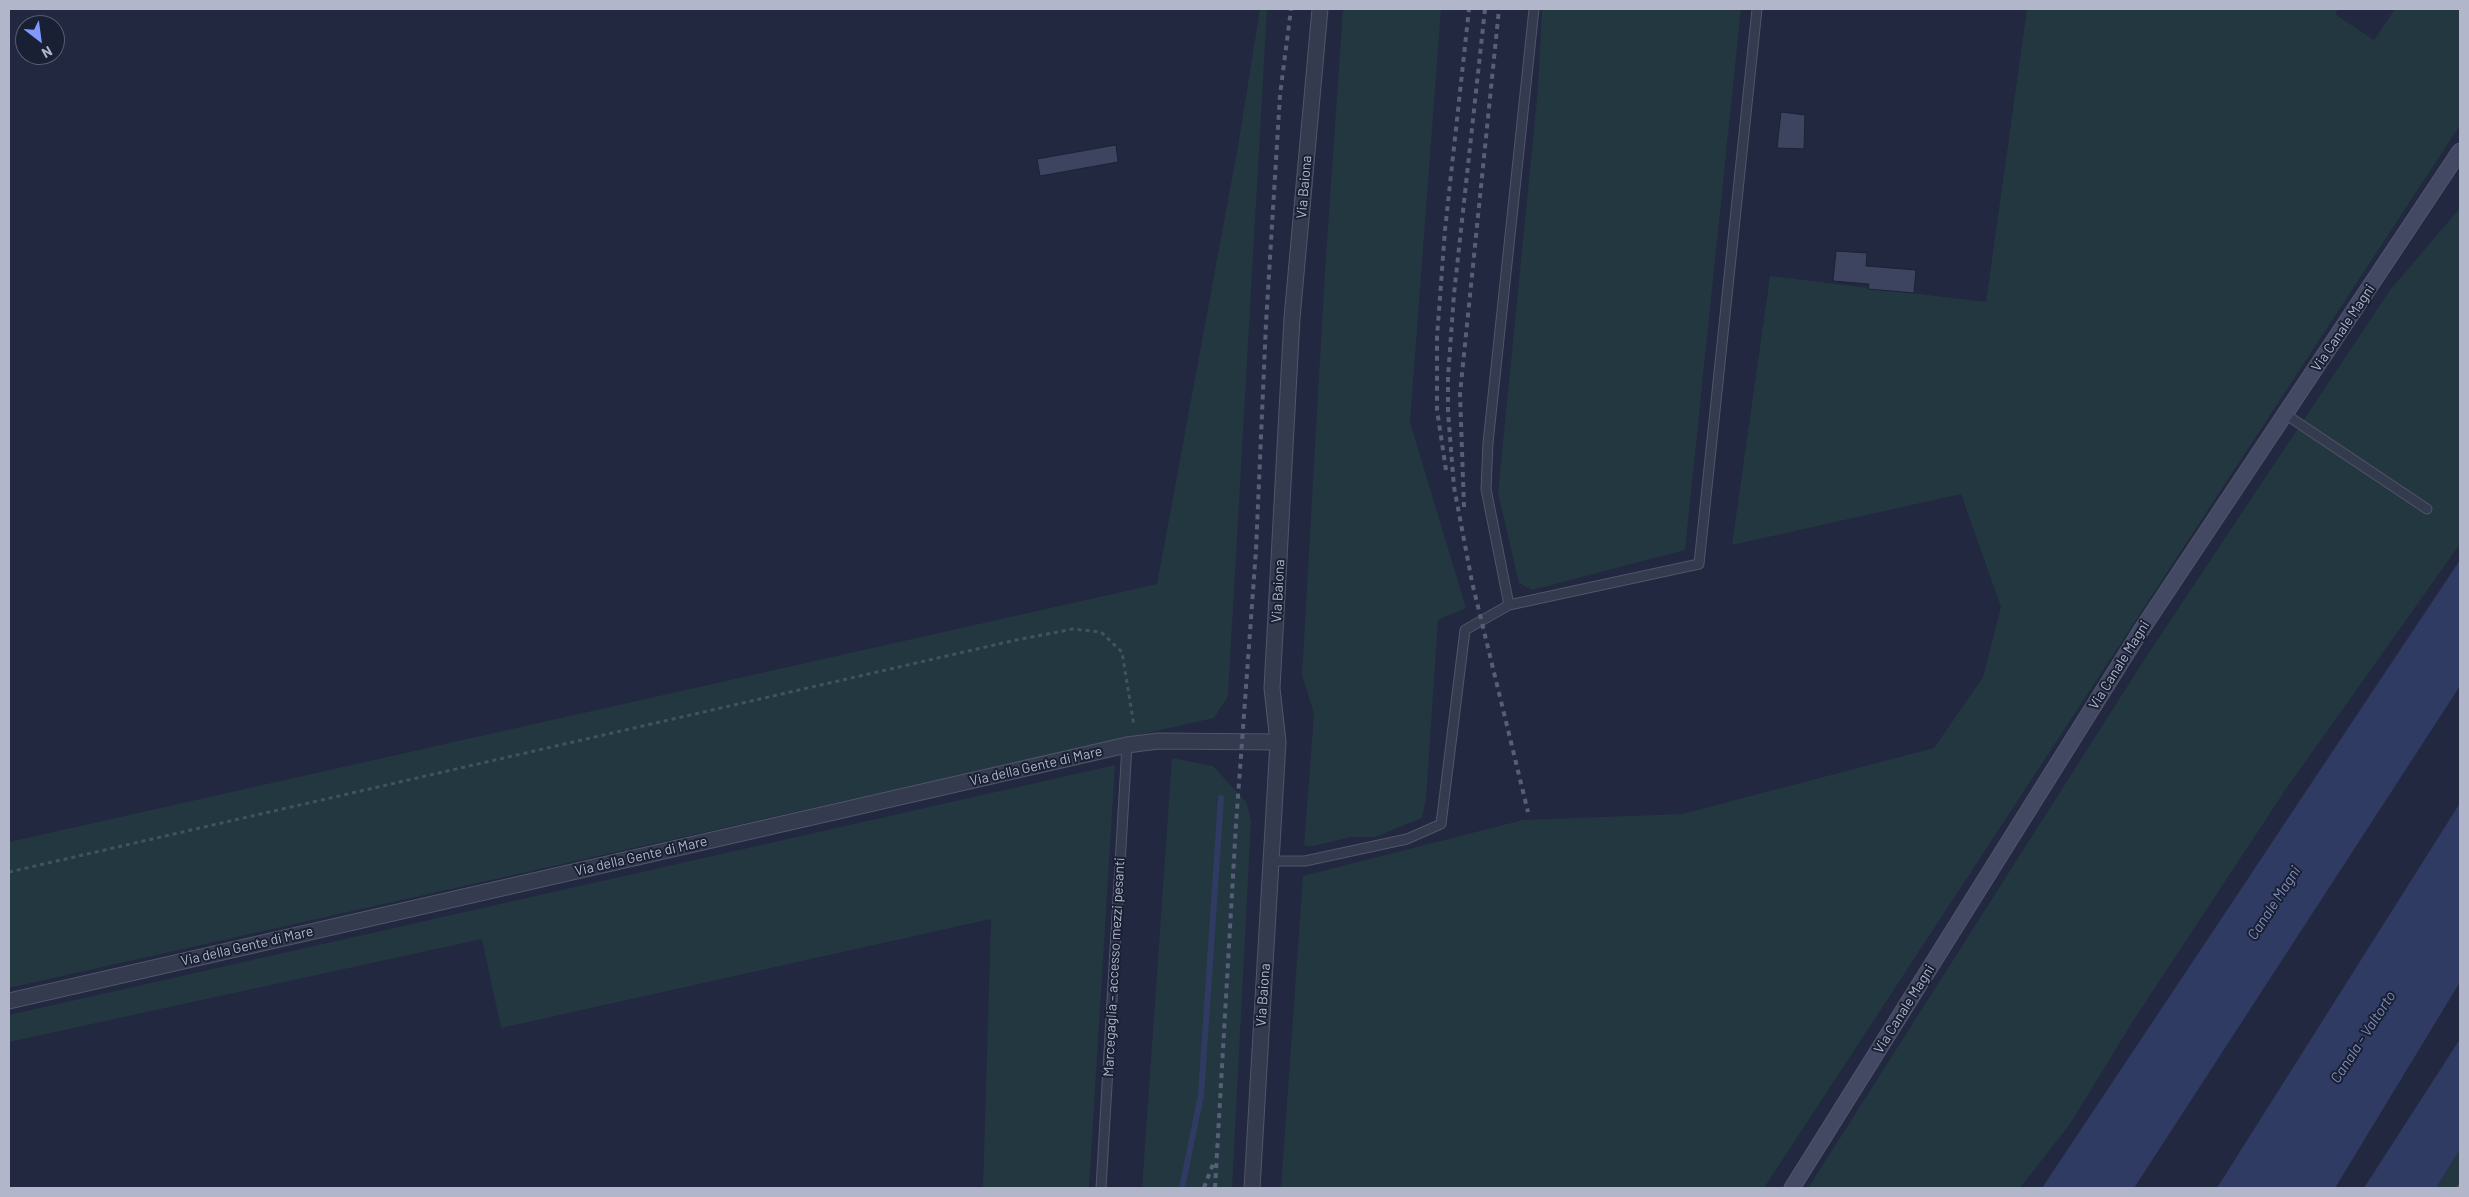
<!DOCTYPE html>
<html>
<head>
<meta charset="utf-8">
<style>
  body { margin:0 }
  #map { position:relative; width:2469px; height:1197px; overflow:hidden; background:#21283f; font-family:Barlow,sans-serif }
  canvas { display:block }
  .frame { position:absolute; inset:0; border:10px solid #b1b6ca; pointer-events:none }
  .north { position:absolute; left:15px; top:15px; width:50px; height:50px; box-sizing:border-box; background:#1a2034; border:1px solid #565c70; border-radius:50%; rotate:150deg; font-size:14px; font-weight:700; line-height:20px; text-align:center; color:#b1b6ca }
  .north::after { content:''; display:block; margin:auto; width:18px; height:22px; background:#8199ff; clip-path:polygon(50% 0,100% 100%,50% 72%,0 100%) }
</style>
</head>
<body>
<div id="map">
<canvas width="2469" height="1197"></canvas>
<div class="frame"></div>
<div class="north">N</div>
</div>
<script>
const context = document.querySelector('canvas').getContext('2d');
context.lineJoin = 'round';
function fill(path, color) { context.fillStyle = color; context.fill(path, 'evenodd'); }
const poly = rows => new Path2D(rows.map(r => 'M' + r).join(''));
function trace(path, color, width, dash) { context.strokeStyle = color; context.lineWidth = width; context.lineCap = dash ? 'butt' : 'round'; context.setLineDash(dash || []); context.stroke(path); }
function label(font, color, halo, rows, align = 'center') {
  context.font = font + ' Barlow,sans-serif'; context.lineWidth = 4; context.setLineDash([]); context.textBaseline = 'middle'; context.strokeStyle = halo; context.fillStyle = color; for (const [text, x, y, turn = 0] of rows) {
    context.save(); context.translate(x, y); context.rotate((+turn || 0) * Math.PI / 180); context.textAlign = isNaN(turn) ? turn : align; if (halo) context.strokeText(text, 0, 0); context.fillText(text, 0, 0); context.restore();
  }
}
fill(poly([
  [1260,9,1267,9,1228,696,1214,718,9,988,9,842,1157,584,1238,146],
  [1343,9,1441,9,1410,422,1466,608,1438,620,1426,800,1422,818,1375,837,1351,837,1313,846,1304,846,1314,714,1302,675,1325,271],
  [1542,9,1741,9,1685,550,1532,590,1519,583,1498,493,1538,89],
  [2027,9,2338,9,2335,14,2374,40,2395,9,2460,9,2460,125,1764,1188,1281,1188,1303,876,1523,820,1682,814,1934,748,1983,677,2001,607,1961,494,1732,545,1770,276,1986,302],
  [2460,208,2460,544,2286,789,2133,1021,2070,1124,2020,1188,1808,1188,2146,657,2390,290],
  [1172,758,1213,766,1247,803,1251,822,1232,1188,1142,1188],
  [1115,765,1089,1188,983,1188,991,919,501,1028,482,939,9,1042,9,1015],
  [2460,1149,2460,1188,2436,1188]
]), '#233740');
fill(poly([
  [2460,560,2460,686,2134,1188,2042,1188],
  [2460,803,2460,982,2335,1188,2217,1188],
  [2460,1039,2460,1149,2436,1188,2364,1188]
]), '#303b64');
trace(poly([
  [1182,1188,1201,1095,1221,798]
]), '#303b64', 6);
const building = poly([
  [1781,112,1805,115,1804,149,1777,148,1781,112],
  [1116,145,1118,162,1040,176,1037,159,1116,145],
  [1836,251,1867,253,1866,266,1916,270,1914,293,1868,289,1869,284,1833,281,1836,251]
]);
fill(building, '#3d4460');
trace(building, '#1c2236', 1);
const lane = poly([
  [2285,414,2427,509],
  [1509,605,1699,564,1757,9],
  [1271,861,1305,861,1407,839,1441,824,1465,630,1509,605,1486,489,1488,443,1534,9],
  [1101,1188,1127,745]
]);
const street = poly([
  [9,1001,1127,745,1158,741,1278,742],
  [1252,1188,1278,742,1272,688,1292,318,1320,9]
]);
const secondary = poly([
  [1792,1188,2140,632,2460,151]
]);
trace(lane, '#50566a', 11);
trace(street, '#50566a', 17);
trace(secondary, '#50566a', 17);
trace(poly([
  [9,872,1016,640,1073,629,1101,632,1122,652,1134,726],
  [2458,1188,2460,1185]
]), '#41545d', 3, [4, 4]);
trace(lane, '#353b4f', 9);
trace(street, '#353b4f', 15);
trace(secondary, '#434863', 15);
trace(poly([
  [1485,9,1454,294,1448,377,1448,412,1454,487,1472,582,1528,812],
  [1446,470,1437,410,1437,337,1445,230,1469,9],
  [1464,507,1460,394,1499,9],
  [1204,1188,1213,1164],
  [1215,1188,1236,824,1256,550,1266,323,1280,95,1291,9]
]), '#575e77', 4, [5, 5]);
label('14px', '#b1b6ca', '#1a2034', [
  ["Via Baiona",1304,187,-85],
  ["Via Canale Magni",2343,328,-56],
  ["Via Baiona",1278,591,-87],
  ["Via Canale Magni",2119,665,-58],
  ["Via della Gente di Mare",1036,766,-13],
  ["Via della Gente di Mare",641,856,-13],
  ["Via della Gente di Mare",247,946,-13],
  ["Marcegaglia - accesso mezzi pesanti",1114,967,-87],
  ["Via Baiona",1263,995,-86],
  ["Via Canale Magni",1904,1009,-58]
]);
label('italic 15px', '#7e8bb9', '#1a2034', [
  ["Canale Magni",2274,903,-57],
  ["Canala - Valtorto",2363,1037,-57]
]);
</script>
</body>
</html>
